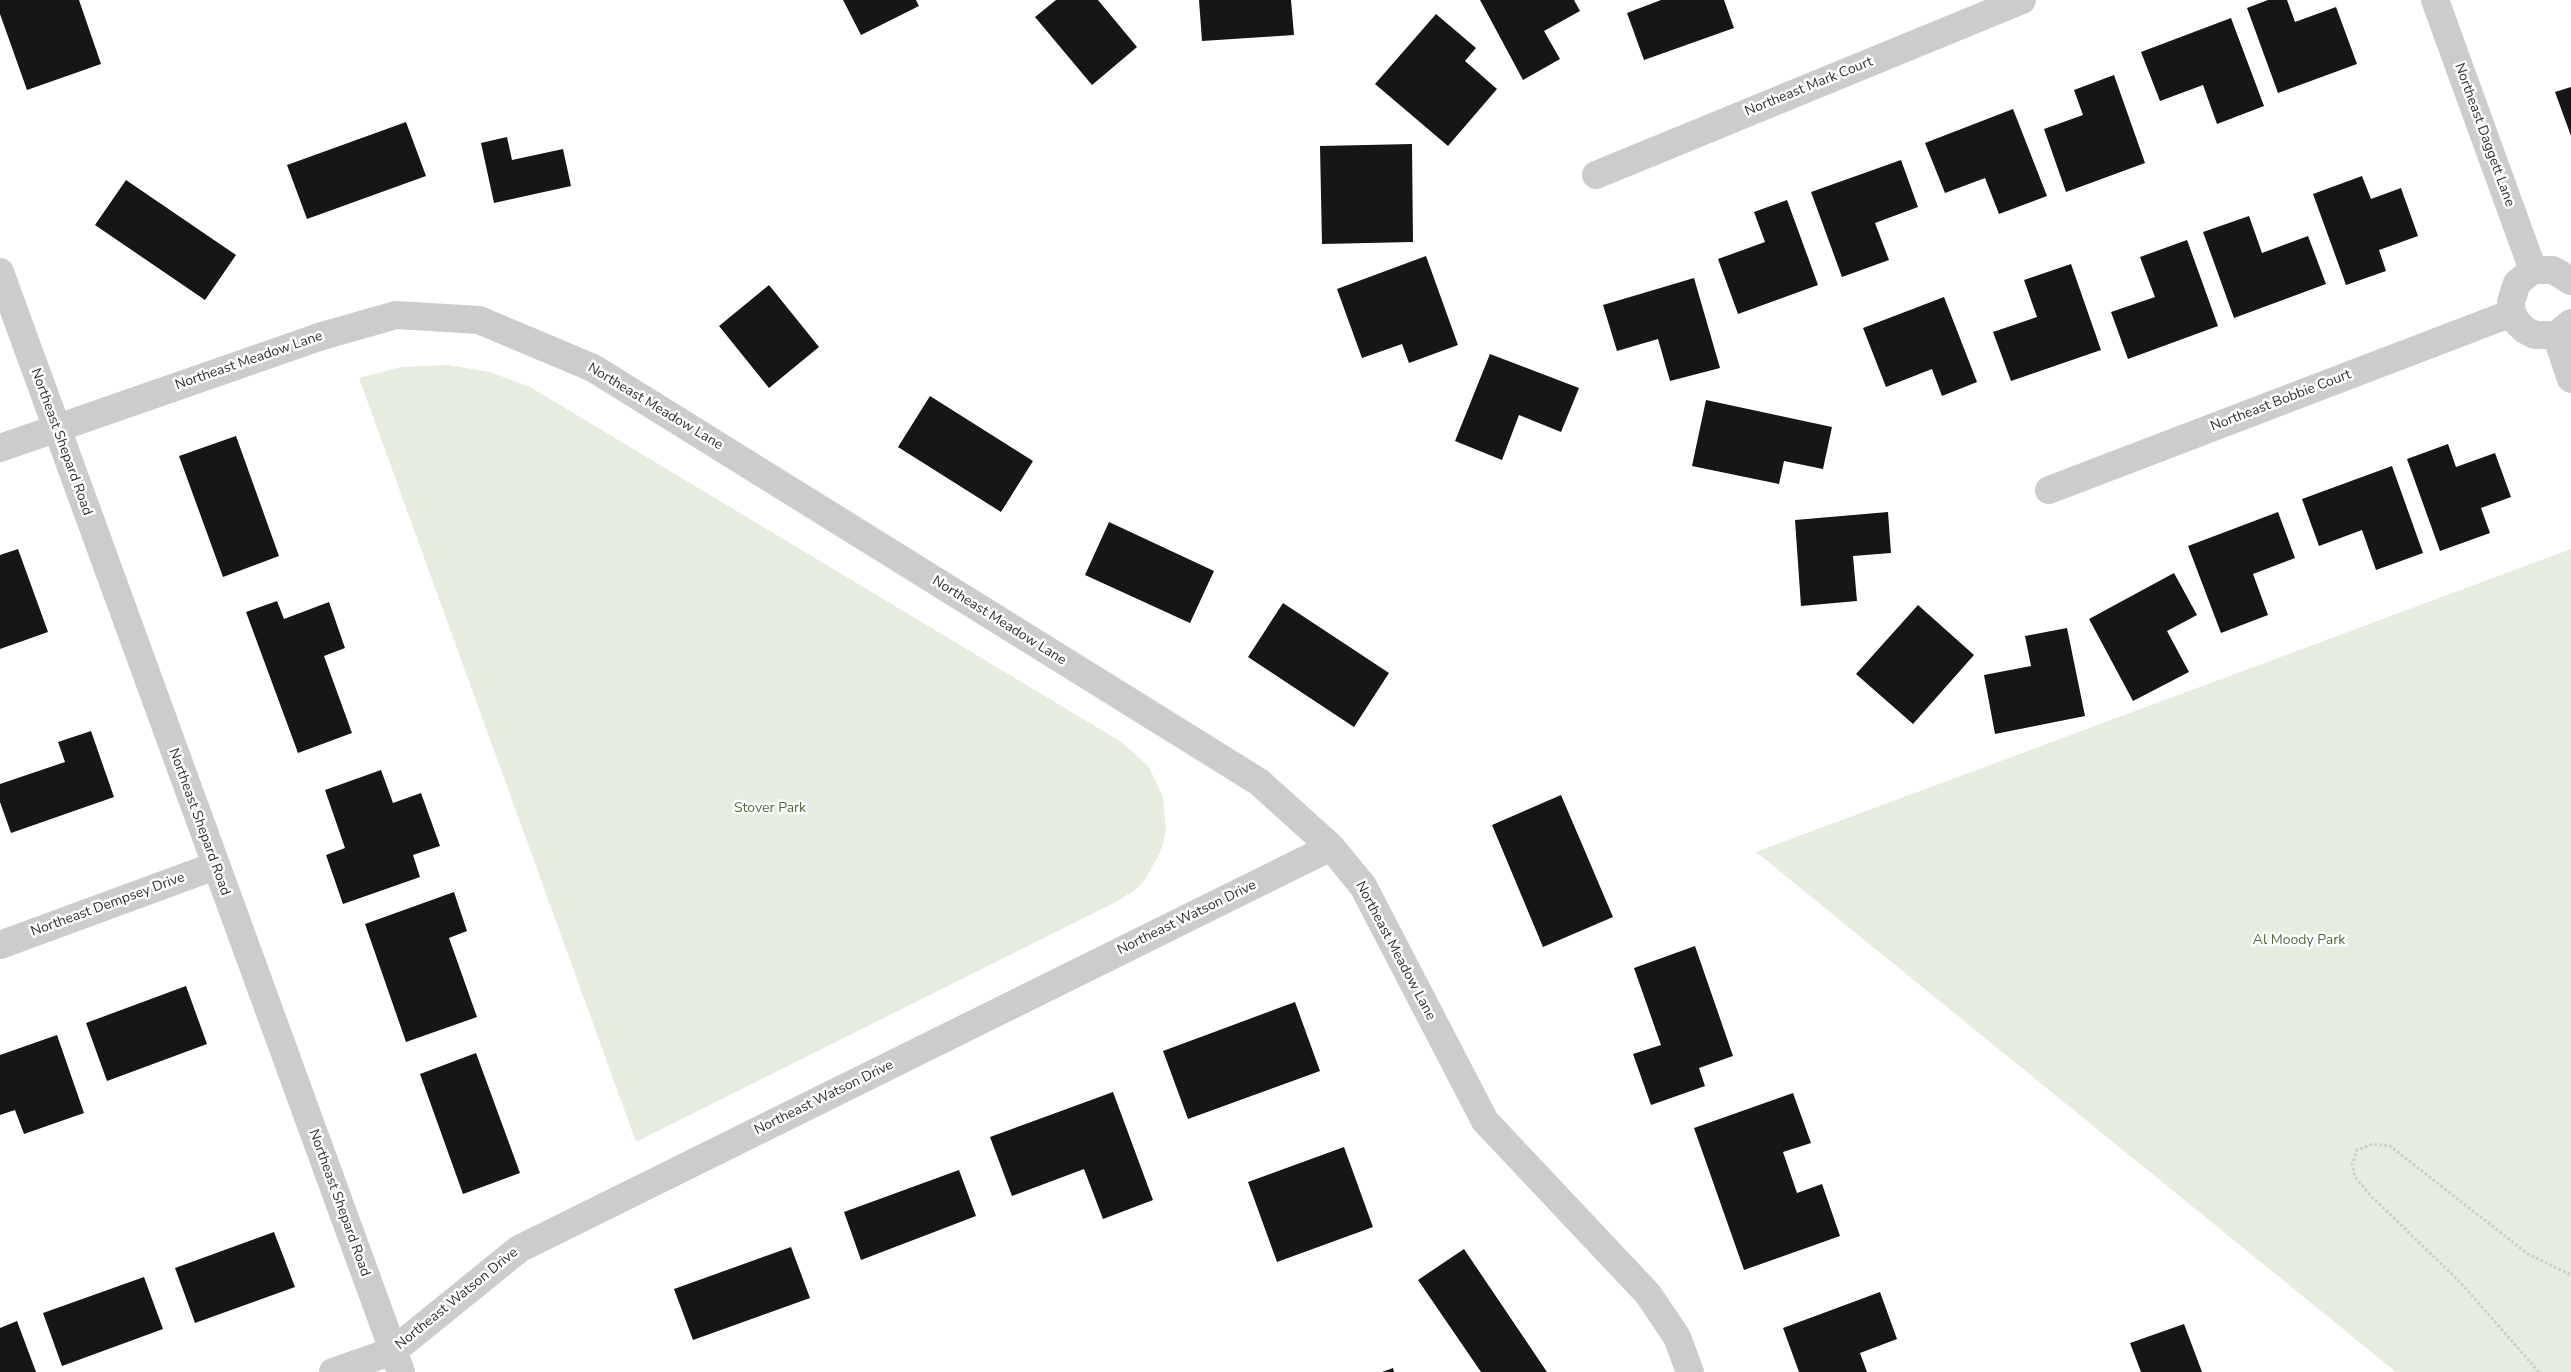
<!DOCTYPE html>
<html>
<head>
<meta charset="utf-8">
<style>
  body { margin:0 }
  canvas { display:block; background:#fff }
</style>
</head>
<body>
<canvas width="2571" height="1372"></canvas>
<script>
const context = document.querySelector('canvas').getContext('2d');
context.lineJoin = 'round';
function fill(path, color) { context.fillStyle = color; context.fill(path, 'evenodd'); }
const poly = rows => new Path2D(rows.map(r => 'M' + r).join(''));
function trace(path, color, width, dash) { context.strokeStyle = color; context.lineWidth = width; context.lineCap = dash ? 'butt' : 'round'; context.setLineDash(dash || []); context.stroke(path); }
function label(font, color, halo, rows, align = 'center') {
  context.font = font + ' "Nunito Sans",sans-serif'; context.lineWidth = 5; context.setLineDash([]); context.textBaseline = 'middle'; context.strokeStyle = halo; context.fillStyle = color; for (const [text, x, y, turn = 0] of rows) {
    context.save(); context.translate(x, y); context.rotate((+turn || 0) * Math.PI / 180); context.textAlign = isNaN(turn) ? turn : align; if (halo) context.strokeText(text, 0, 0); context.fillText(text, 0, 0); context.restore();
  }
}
fill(poly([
  [448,365,490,372,530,387,1123,743,1149,767,1163,797,1166,831,1162,848,1147,877,1136,889,1116,902,636,1142,359,378,401,367],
  [2571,549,2571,1372,2396,1372,1756,852]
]), '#e6ecde');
fill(poly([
  [0,0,79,0,101,64,27,90,0,14],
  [843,0,916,0,919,6,861,35],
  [1056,0,1098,0,1137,47,1092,85,1035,17],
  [1199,0,1291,0,1294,35,1202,41],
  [1480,0,1574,0,1580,11,1544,31,1560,59,1523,80],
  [1661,0,1724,0,1734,28,1644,60,1627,13],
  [2268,0,2287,0,2295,22,2336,7,2357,64,2278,93,2247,8],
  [1436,14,1476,48,1465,61,1497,89,1448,146,1375,84],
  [2231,18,2264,106,2217,124,2203,85,2160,101,2141,52],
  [2114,75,2145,163,2066,192,2044,129,2083,115,2074,90],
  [2571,87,2571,136,2555,92],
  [2013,109,2047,196,1999,214,1985,178,1945,193,1925,143],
  [406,122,426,176,307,219,287,165],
  [507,137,512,160,563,149,571,186,494,203,481,143],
  [1412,144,1413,242,1322,244,1320,146],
  [1901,160,1918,207,1875,223,1889,260,1842,277,1811,192],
  [2362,176,2371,199,2401,188,2418,236,2379,250,2386,271,2346,285,2313,194],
  [126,180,236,255,205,300,95,225],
  [1787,200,1818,285,1738,314,1718,259,1765,242,1754,212],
  [2249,216,2262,253,2308,236,2326,284,2234,318,2203,232],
  [2187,240,2218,326,2128,359,2111,312,2155,297,2140,257],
  [1426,256,1458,345,1409,363,1402,344,1362,358,1337,289],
  [2071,264,2101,350,2011,381,1993,332,2037,317,2024,280],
  [1694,278,1720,368,1670,381,1658,339,1617,351,1603,305],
  [769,285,819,347,769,388,719,326],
  [1944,297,1977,382,1942,396,1932,369,1886,387,1863,328],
  [1490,354,1579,388,1561,432,1519,415,1502,460,1455,441],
  [930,396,1033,461,1001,512,898,447],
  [1706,400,1832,427,1823,469,1784,461,1779,484,1692,466],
  [236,436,279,556,223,577,179,456],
  [2448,444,2456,467,2495,453,2511,497,2481,508,2490,533,2440,551,2407,459],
  [2392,466,2423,553,2376,570,2362,530,2319,546,2302,499],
  [1888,512,1891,553,1853,556,1857,601,1801,606,1795,520],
  [2278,512,2295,558,2253,574,2268,615,2221,633,2188,546],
  [1109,522,1214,571,1190,623,1085,575],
  [18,549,48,632,0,649,0,555],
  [2174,573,2197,615,2167,631,2189,672,2133,701,2089,619],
  [277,601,284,619,329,602,345,648,324,656,352,733,298,753,246,612],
  [1283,603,1389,673,1354,727,1248,657],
  [1918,605,1974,655,1913,724,1856,674],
  [2067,628,2085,716,1995,734,1984,675,2031,666,2025,636],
  [91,731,114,797,11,833,0,802,0,784,65,762,58,742],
  [381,770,393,803,421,793,440,846,413,855,420,877,343,904,326,855,345,848,325,790],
  [1561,795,1613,917,1543,947,1492,825],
  [454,892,467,931,449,938,477,1017,406,1042,365,924],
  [1695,946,1733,1056,1699,1068,1705,1086,1651,1105,1633,1054,1661,1045,1634,968],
  [186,986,207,1044,107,1081,86,1023],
  [1295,1002,1320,1071,1188,1119,1163,1051],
  [57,1035,84,1113,24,1134,15,1110,0,1115,0,1055],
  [476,1053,520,1173,463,1194,420,1074],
  [1113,1092,1153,1200,1103,1219,1084,1169,1012,1196,990,1137],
  [1793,1093,1811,1143,1783,1152,1797,1193,1822,1184,1840,1236,1744,1270,1694,1128],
  [1344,1147,1373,1227,1277,1262,1248,1182],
  [959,1170,976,1216,861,1260,844,1212],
  [274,1232,295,1287,195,1323,175,1268],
  [791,1247,810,1298,693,1340,674,1289],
  [1464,1249,1547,1372,1481,1372,1418,1280],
  [144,1277,163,1329,62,1366,43,1313],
  [1880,1292,1897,1339,1860,1353,1867,1372,1799,1372,1783,1328],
  [17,1321,36,1372,0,1372,0,1328],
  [2184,1324,2202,1372,2141,1372,2130,1343],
  [1393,1368,1394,1372,1382,1372]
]), '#161616');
trace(poly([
  [2539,1372,2460,1282,2371,1196,2355,1177,2352,1164,2357,1150,2373,1144,2390,1146,2528,1254,2571,1275]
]), '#ccc', 3, [2.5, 2.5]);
trace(poly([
  [2435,0,2533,270],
  [1596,175,2022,0],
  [0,272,401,1372],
  [2571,281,2553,270,2533,270,2517,283,2511,302,2512,313,2517,322,2525,330,2535,335,2556,335,2571,323],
  [2556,335,2571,379],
  [0,448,322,336,396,315,479,320,593,368,1259,782,1331,847,1363,886,1485,1121,1648,1294,1677,1337,1690,1372],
  [2049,490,2512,313],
  [0,945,215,866],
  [333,1372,393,1351,519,1249,1331,847]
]), '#ccc', 28);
label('14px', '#2f2f2f', '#fff', [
  ["Northeast Mark Court",1809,87,-22],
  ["Northeast Daggett Lane",2484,135,70],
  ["Northeast Meadow Lane",249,361,-19],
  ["Northeast Bobbie Court",2281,401,-21],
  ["Northeast Meadow Lane",655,407,31],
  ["Northeast Shepard Road",61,442,70],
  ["Northeast Meadow Lane",999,621,32],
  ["Northeast Shepard Road",199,822,70],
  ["Northeast Dempsey Drive",108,905,-20],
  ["Northeast Watson Drive",1187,918,-26],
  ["Northeast Meadow Lane",1395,951,62],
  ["Northeast Watson Drive",824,1098,-26],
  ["Northeast Shepard Road",339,1203,70],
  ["Northeast Watson Drive",457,1299,-39]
]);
label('14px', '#546b3d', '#fff', [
  ["Stover Park",770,809],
  ["Al Moody Park",2299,941]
]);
</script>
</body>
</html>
